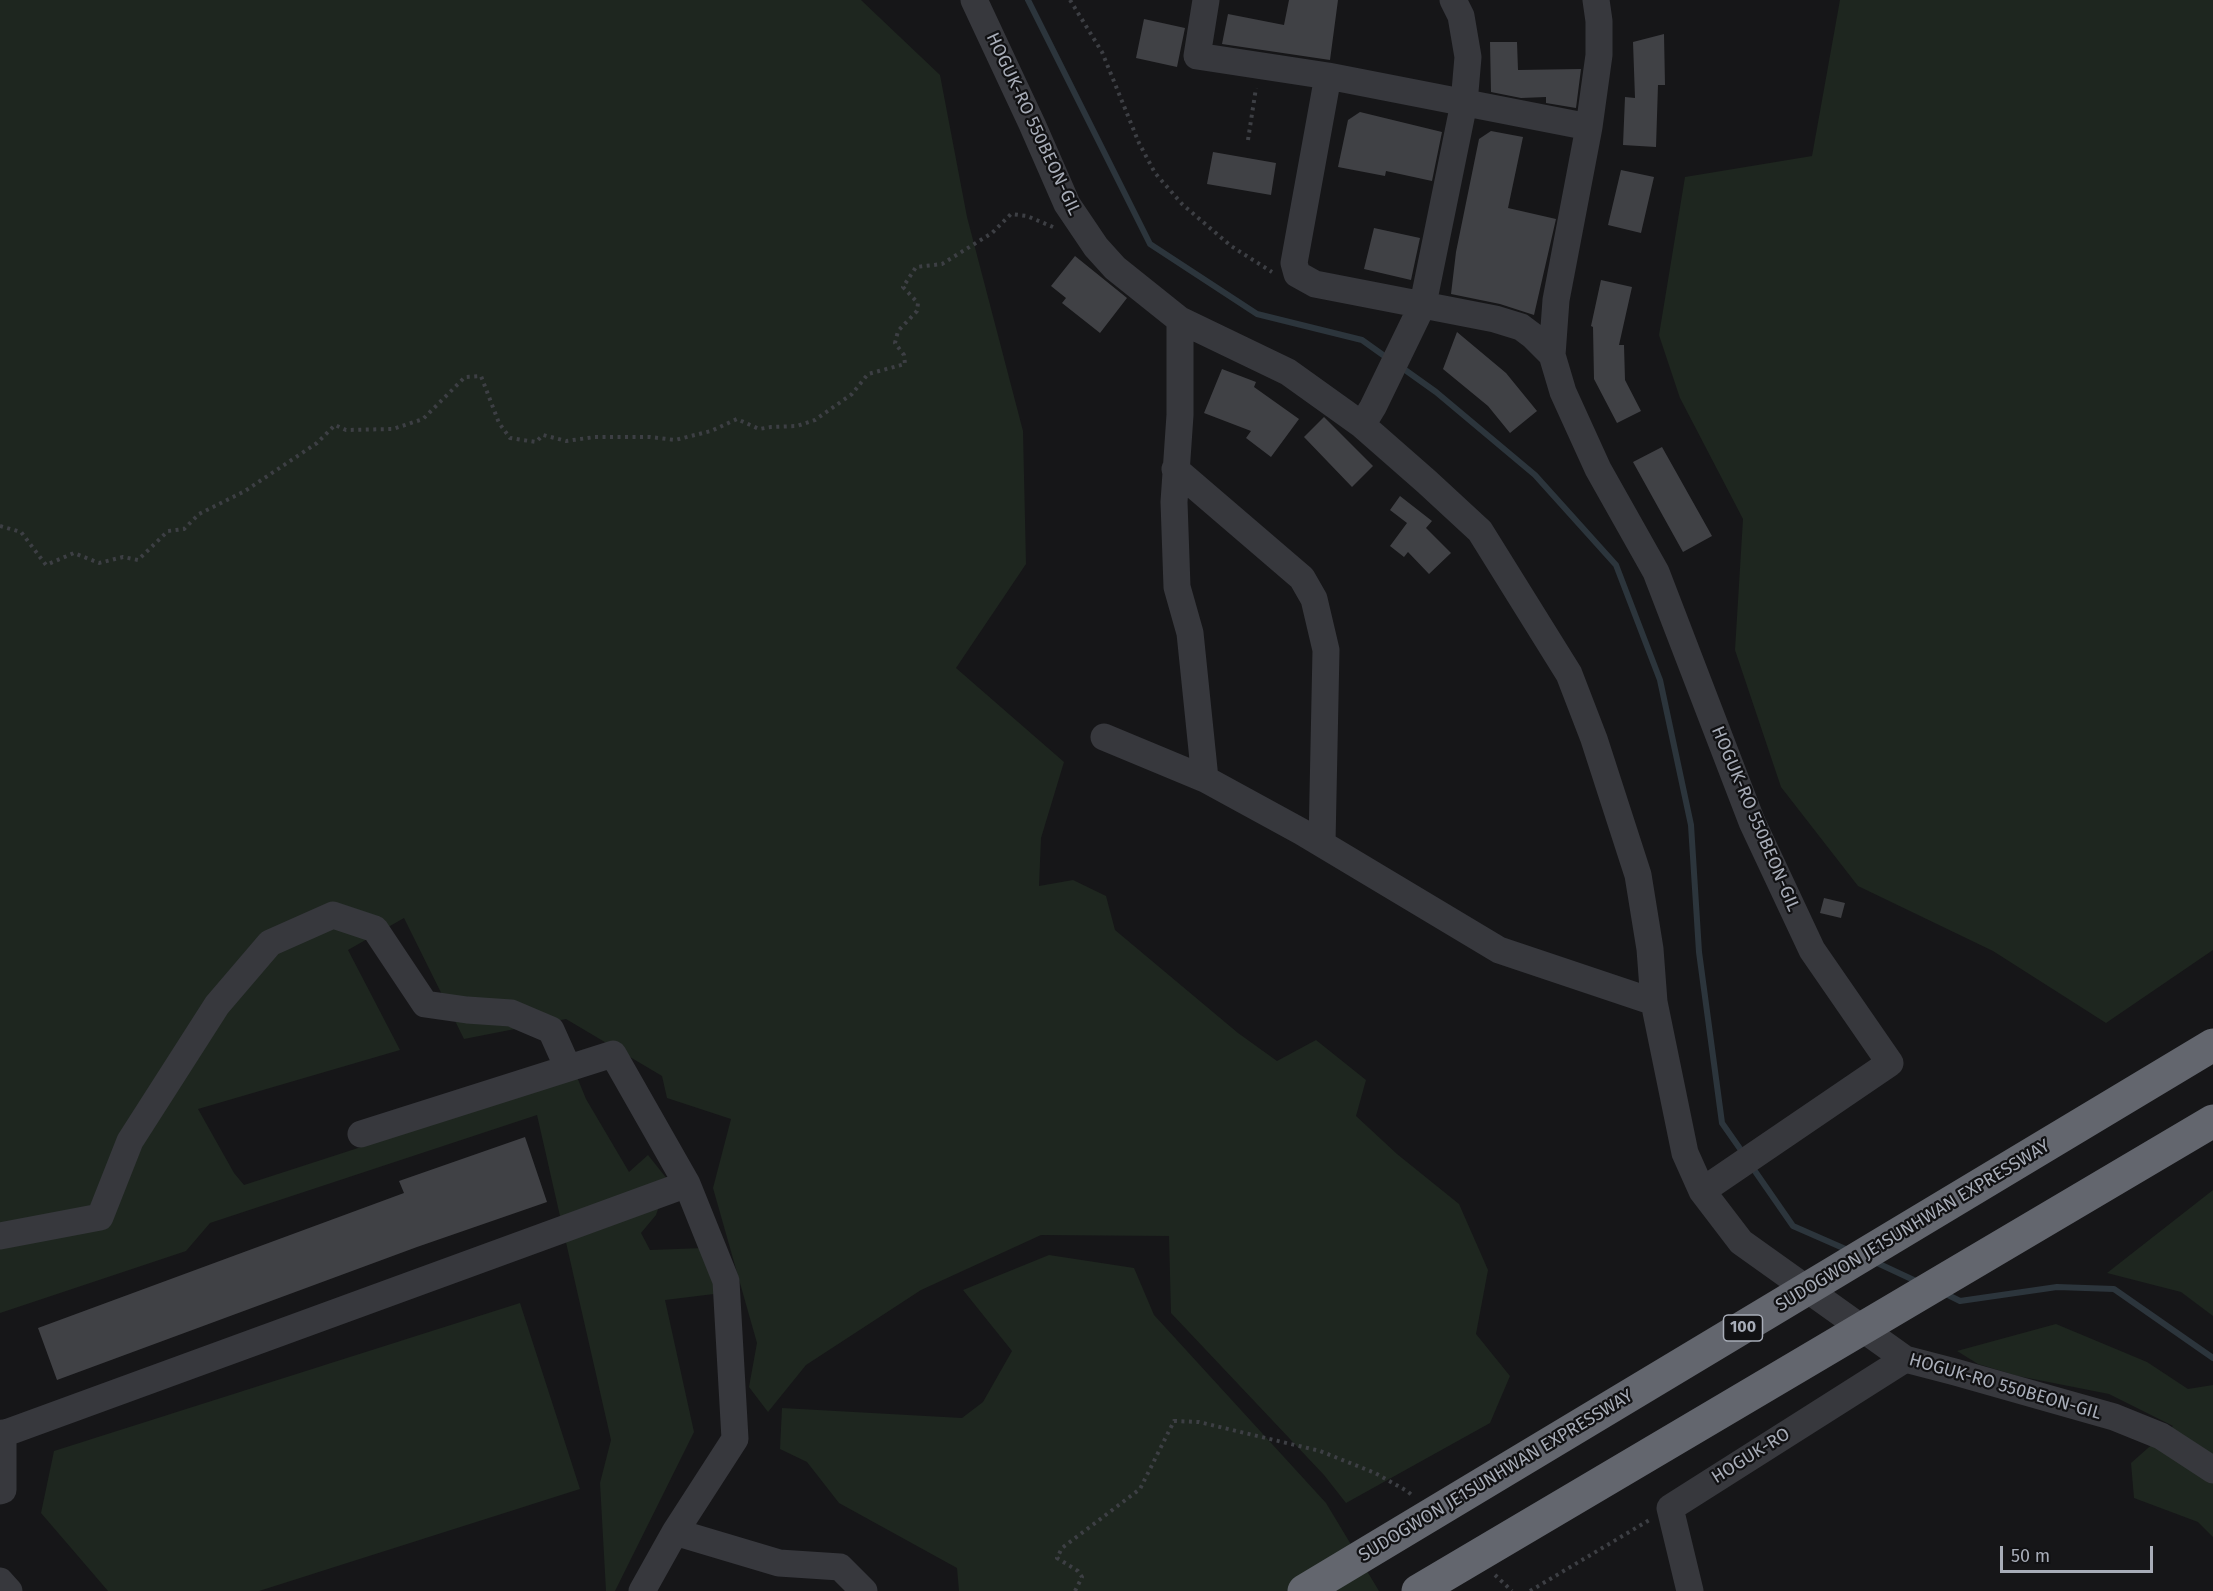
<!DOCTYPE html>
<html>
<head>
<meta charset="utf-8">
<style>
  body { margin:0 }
  #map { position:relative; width:2213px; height:1591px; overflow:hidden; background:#161618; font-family:"Fira Sans",sans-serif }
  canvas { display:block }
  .scale { position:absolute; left:2000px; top:1546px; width:153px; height:27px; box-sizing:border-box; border:3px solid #a8adb8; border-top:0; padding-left:8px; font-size:18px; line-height:21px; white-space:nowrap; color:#a8adb8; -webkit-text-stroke:4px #111113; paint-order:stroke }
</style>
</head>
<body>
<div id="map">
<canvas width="2213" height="1591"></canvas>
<div class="scale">50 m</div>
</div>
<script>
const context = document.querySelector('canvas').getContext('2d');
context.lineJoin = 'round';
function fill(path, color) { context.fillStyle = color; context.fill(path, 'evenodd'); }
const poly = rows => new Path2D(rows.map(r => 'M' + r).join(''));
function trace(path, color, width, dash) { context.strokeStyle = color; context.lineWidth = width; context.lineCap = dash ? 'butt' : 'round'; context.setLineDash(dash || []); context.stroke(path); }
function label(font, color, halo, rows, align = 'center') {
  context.font = font + ' "Fira Sans",sans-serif'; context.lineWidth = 4.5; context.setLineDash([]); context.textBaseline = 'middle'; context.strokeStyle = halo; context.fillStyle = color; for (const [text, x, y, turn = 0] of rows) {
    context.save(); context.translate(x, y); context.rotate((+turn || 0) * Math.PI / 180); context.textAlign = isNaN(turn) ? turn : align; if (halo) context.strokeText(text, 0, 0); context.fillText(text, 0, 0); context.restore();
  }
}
fill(poly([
  [0,0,861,0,940,75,967,217,1023,431,1026,564,956,668,1064,762,1041,838,1039,886,1073,880,1106,896,1115,930,1238,1033,1277,1061,1316,1040,1366,1080,1356,1116,1397,1154,1459,1204,1488,1270,1476,1334,1510,1376,1490,1423,1346,1503,1324,1475,1171,1313,1169,1236,1041,1235,921,1290,806,1365,768,1412,749,1387,757,1343,713,1188,731,1119,667,1098,662,1076,566,1019,464,1039,404,918,348,950,400,1050,198,1109,234,1173,244,1185,577,1077,586,1099,629,1172,648,1155,668,1180,656,1215,641,1233,650,1250,704,1248,722,1293,665,1300,694,1432,615,1591,606,1591,600,1483,611,1440,537,1115,210,1223,186,1251,0,1313],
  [1840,0,2213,0,2213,950,2106,1023,1993,951,1858,886,1781,787,1735,650,1743,519,1680,398,1659,335,1685,177,1812,156],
  [2213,1190,2213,1316,2181,1292,2107,1273],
  [1049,1255,1134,1268,1154,1315,1326,1503,1379,1591,959,1591,957,1568,839,1503,807,1462,780,1449,782,1408,962,1418,983,1402,1012,1351,963,1290],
  [520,1303,580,1489,259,1591,108,1591,41,1513,54,1451],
  [2056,1324,2147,1362,2188,1389,2213,1385,2213,1537,2198,1522,2134,1498,2131,1463,2173,1426,2109,1394,2018,1376,1978,1364,1957,1351]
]), '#1e261f');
trace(poly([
  [1028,0,1150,244,1257,314,1362,340,1390,360],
  [1401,367,1436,392,1535,475,1616,565,1660,680,1691,825,1699,952,1722,1123,1743,1153],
  [1750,1164,1793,1226,1850,1251],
  [1873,1261,1918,1282],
  [1944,1293,1960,1301,2057,1287,2114,1289,2213,1358]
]), '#2c353c', 6);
fill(poly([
  [1289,0,1338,0,1330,60,1222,44,1228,14,1284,25],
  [1144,19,1185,28,1177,67,1136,58],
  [1664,34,1665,85,1658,85,1656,147,1623,145,1625,97,1635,98,1633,42],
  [1490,42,1517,42,1518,70,1581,69,1576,108,1546,103,1546,97,1521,98,1491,92],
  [1360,112,1442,132,1432,181,1386,171,1385,176,1338,167,1348,120],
  [1491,131,1523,137,1508,208,1556,219,1534,315,1500,304,1451,294,1456,252,1479,139],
  [1213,152,1276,163,1271,195,1207,184],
  [1621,170,1654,177,1641,233,1608,225],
  [1374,228,1420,238,1411,280,1364,269],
  [1075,256,1127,298,1100,333,1062,303,1066,298,1051,286],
  [1601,280,1632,287,1619,345,1624,345,1625,380,1641,411,1617,423,1594,379,1593,327,1591,326],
  [1457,332,1506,373,1537,411,1510,433,1488,406,1443,369],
  [1222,369,1256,382,1254,387,1299,419,1271,457,1246,438,1251,431,1204,413],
  [1324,417,1373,466,1352,487,1304,437],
  [1662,447,1712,536,1683,552,1633,462],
  [1400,496,1432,521,1426,528,1451,553,1429,574,1408,552,1404,557,1390,546,1407,523,1390,510],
  [1824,898,1845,903,1841,918,1820,913],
  [525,1137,547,1202,417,1247,57,1380,38,1328,404,1193,399,1181]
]), '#404145');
trace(poly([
  [1070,0,1102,52,1139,143,1155,173,1182,204,1231,246,1272,272],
  [1248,140,1256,88],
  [0,526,21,532,46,565,74,553,99,563,123,557,138,560,168,531,184,529,199,514,245,491,317,443,335,425,346,430,393,429,423,419,465,377,481,376,499,423,510,438,536,442,543,435,566,441,595,437,650,437,675,440,711,431,737,419,759,429,771,427,797,426,815,420,852,394,868,374,905,364,904,355,895,343,898,331,917,311,918,303,903,287,916,267,942,264,992,233,1011,214,1027,216,1053,227],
  [1495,1575,1512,1591],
  [1075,1591,1082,1577,1078,1571,1057,1558,1062,1548,1140,1489,1174,1421,1199,1422,1320,1451,1375,1473,1407,1491,1414,1497],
  [1530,1591,1651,1519]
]), '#3d3f44', 4, [3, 4.5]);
trace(poly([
  [974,0,1032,124,1067,204,1096,247,1115,268,1180,320,1288,372,1362,425,1427,482,1480,531,1569,674,1594,739,1638,875,1650,949,1654,1002,1685,1153,1702,1191,1741,1242,1905,1359,1955,1372,2114,1417,2161,1436,2213,1470],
  [1206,0,1197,56,1328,76,1589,127],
  [1328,76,1294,263,1297,274,1315,284,1495,319,1521,327,1533,336,1552,355,1556,300,1589,127,1599,55,1599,21,1596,0],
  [1180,320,1180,415,1174,502,1177,587,1190,633,1205,779],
  [1552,355,1563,392,1598,469,1656,572,1752,822,1812,950,1890,1063,1702,1191],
  [1362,425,1373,407,1423,304,1464,103,1468,57,1461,16,1453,0],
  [1175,469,1302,578,1314,599,1326,650,1322,843],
  [1104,737,1205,779,1302,832,1499,950,1654,1002],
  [361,1134,613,1054,687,1184],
  [0,1236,100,1217,130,1141,217,1005,270,943,333,915,375,929,425,1004,467,1010,511,1013,551,1030,568,1068],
  [0,1435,687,1184,726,1281,735,1439,675,1532,779,1563,840,1567,864,1591],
  [0,1491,3,1490,3,1433],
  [0,1581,9,1591],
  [642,1591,675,1532],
  [1690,1591,1670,1508,1905,1359]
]), '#37383d', 27);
trace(poly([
  [1304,1591,2213,1045],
  [1418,1591,2213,1121]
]), '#63666e', 33);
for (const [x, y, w] of [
  [1743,1328,39]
]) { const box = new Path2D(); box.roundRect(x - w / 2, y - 13, w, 26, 4.5); context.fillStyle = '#111113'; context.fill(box); trace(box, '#a8adb8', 1.5); }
label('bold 16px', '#a8adb8', null, [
  ["100",1743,1328]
]);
label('18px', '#a8adb8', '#111113', [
  ["HOGUK-RO 550BEON-GIL",1033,124,65],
  ["HOGUK-RO 550BEON-GIL",1755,819,67],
  ["SUDOGWON JE1SUNHWAN EXPRESSWAY",1913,1226,-31],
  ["HOGUK-RO 550BEON-GIL",2005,1387,16],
  ["HOGUK-RO",1751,1456,-32],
  ["SUDOGWON JE1SUNHWAN EXPRESSWAY",1496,1476,-31]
]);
</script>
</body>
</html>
